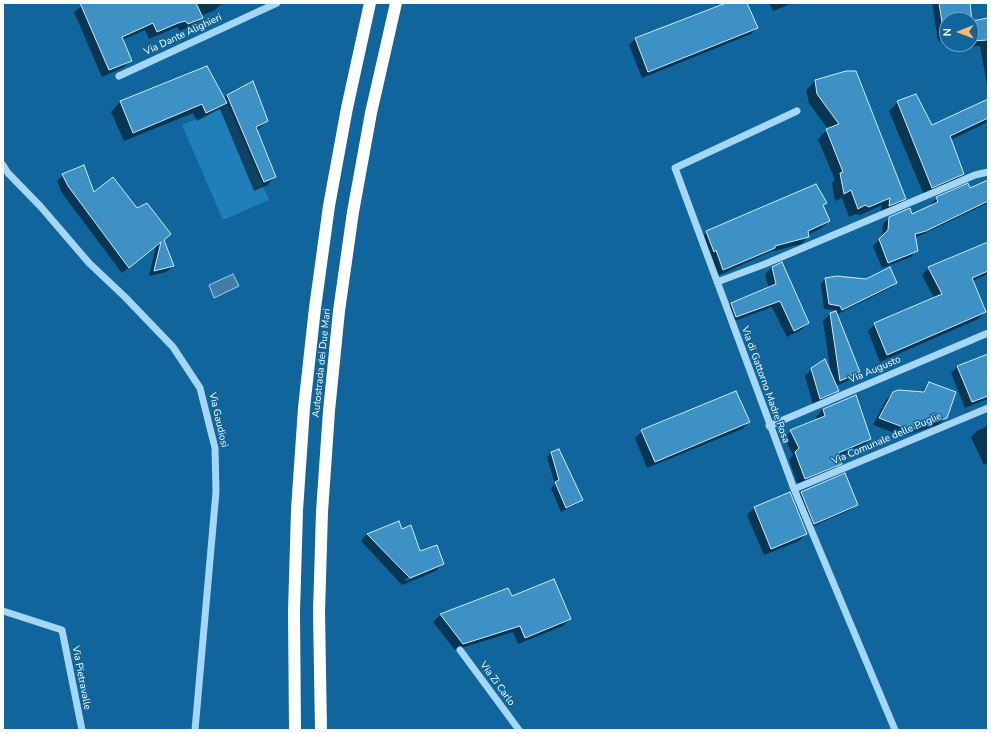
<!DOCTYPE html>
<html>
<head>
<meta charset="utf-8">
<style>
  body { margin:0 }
  #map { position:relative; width:991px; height:733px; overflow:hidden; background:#10659c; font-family:"Nunito Sans",sans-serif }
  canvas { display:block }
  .frame { position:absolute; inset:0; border:4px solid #fff; pointer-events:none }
  .north { position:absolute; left:939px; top:12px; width:40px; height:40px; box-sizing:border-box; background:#10659c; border:1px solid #70a3c4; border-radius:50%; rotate:269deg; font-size:11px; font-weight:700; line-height:16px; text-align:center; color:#fff }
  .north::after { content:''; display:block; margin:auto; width:14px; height:18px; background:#ffb968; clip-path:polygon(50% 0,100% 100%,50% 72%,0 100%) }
</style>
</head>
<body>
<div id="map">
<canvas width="991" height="733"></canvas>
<div class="frame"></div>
<div class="north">N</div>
</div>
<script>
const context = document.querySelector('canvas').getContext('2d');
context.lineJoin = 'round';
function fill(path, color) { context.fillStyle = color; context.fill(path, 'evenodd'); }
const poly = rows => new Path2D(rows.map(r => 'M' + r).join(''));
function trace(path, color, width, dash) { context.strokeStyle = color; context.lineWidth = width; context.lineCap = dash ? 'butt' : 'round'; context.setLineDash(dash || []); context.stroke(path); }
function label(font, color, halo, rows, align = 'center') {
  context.font = font + ' "Nunito Sans",sans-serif'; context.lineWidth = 3; context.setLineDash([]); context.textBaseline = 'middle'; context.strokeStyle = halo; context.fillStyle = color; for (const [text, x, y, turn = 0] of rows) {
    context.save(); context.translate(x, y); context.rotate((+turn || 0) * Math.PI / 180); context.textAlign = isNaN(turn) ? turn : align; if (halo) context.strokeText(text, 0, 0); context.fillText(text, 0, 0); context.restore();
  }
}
fill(poly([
  [228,105,269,200,223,220,182,125]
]), '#1e7fb9');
const water = poly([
  [233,274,239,286,214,298,209,285,233,274]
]);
fill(water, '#427da4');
trace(water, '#95d4f8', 1);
fill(poly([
  [86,3,222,3,215,10,201,16,202,18,194,25,180,31,177,27,149,39,145,30,122,40,131,60,124,67,102,77,74,12],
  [729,3,746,3,757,28,751,34,642,78,629,45,635,39],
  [769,3,793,3,773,11],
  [932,3,969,3,971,22,988,19,988,90,980,46,944,47,943,40,938,41],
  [947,20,971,20,971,44,947,44],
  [207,67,224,99,227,95,267,121,256,131,275,177,266,186,254,191,220,109,197,121,193,113,124,141,111,112,120,102],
  [815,81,905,199,896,207,881,214,882,205,860,215,856,214,849,217,842,198,835,201,832,183,835,180,818,139,828,129,809,103,806,90],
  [988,100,988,122,950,140,963,174,955,182,924,195,889,111,898,102,931,126],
  [63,175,94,193,163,240,173,266,166,272,149,276,156,246,122,273,62,193,57,181],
  [988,181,988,203,915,238,917,250,911,257,882,268,873,246,882,237,883,224,889,218,911,215,932,206,931,204,937,198,969,189],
  [825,203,822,206,829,221,822,228,808,235,808,237,801,244,770,252,715,277,700,239,707,232],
  [988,243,988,274,972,281,985,312,978,319,880,362,868,331,875,324,934,298,922,275,929,267],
  [772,267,808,323,801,330,787,337,772,307,729,323,724,311,731,304,769,288,765,275],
  [825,279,896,282,892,287,836,315,859,372,852,379,836,386,838,391,831,398,813,405,805,376,812,369,831,374,823,321,830,314,836,312,836,310,824,309,821,284],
  [988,355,988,399,965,408,951,373,958,366],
  [929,383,946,418,938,425,903,436,873,425,886,400,893,393,920,393],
  [823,409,870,439,863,446,838,457,841,463,833,470,798,485,789,460,793,455,784,438,791,431,817,420,816,417],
  [749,422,742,429,647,468,635,438,642,431],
  [988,426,988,462,984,465,971,437,977,431],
  [552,452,582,499,577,504,561,512,551,488,555,484,547,457],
  [845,474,857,505,852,509,809,528,796,497,801,493],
  [789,493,806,534,799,541,764,555,747,515,754,508],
  [402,530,420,553,443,563,436,571,402,585,361,541,367,534],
  [436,566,436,568,406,581,405,579],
  [507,589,512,597,570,619,563,626,518,644,513,632,455,650,433,622,440,615]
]), '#0007');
const building = poly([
  [80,3,196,3,203,18,188,24,185,21,178,23,157,32,153,23,122,37,132,61,109,70,80,3],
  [726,3,747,3,758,28,648,72,635,38,726,3],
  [939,3,970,3,972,21,988,18,988,40,971,41,971,20,947,20,947,35,944,35,939,3],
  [207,66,227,103,206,113,202,104,133,133,120,101,207,66],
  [846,71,856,71,906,199,889,206,890,198,869,207,865,205,858,209,851,190,844,194,840,173,843,172,826,129,839,124,817,94,815,80,846,71],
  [253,81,268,121,256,127,276,177,264,182,227,95,253,81],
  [916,94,932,125,988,99,988,118,950,136,964,174,932,188,897,101,916,94],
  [84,165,94,192,113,177,137,208,147,203,171,234,164,240,174,266,154,271,161,242,129,268,68,186,62,174,84,165],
  [988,180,988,201,926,231,915,234,918,251,888,263,879,239,888,230,889,217,910,208,912,214,938,202,936,197,968,183,970,188,988,180],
  [816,184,827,203,823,205,830,221,808,231,809,237,775,246,775,248,723,270,716,250,714,252,706,231,816,184],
  [988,242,988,271,972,278,986,312,887,355,874,323,942,294,928,267,988,242],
  [782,262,809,323,794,331,780,301,736,317,731,303,776,284,772,267,782,262],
  [890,267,897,283,842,310,840,306,829,304,825,278,837,276,866,279,890,267],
  [836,311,860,372,840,381,830,313,836,311],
  [988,354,988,396,972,402,957,366,988,354],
  [825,359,839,391,820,399,811,368,825,359],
  [929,382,956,392,947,418,911,430,879,418,893,392,898,390,924,392,929,382],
  [736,391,750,422,655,462,641,430,736,391],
  [856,395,871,439,838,453,842,464,805,479,795,452,799,448,790,430,825,416,823,409,856,395],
  [559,449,583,500,566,508,555,482,559,480,551,452,559,449],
  [845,473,858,505,814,524,801,492,845,473],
  [790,492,807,534,771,549,754,507,790,492],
  [399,521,402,529,411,525,420,551,437,545,444,564,410,578,367,534,399,521],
  [554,579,571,619,525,638,520,626,463,644,440,614,508,588,512,596,554,579]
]);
fill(building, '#3d91c5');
trace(building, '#ccebfe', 1);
trace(poly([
  [119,76,277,3],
  [797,111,675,168,794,489,895,730],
  [3,165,8,173,41,207,89,263,125,297,173,347,200,388,215,448,216,492,195,730],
  [717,282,765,264,975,175,988,172],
  [769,426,988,333],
  [794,489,988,408],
  [3,611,62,630,82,730],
  [460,650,519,730]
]), '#a4d6f5', 7);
trace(poly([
  [295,730,294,612,297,510,304,408,315,308,329,206,347,108,370,3],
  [321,730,319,612,322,512,329,411,339,311,353,212,371,113,396,3]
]), '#fff', 12);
label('10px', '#fff', '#10659c', [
  ["Via Dante Alighieri",183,35,-25],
  ["Autostrada dei Due Mari",322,363,-84],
  ["Via Augusto",875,370,-23],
  ["Via di Gattorno Madre Rosa",765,385,70],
  ["Via Gaudiosi",218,420,77],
  ["Via Comunale delle Puglie",887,439,-23],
  ["Via Pietravalle",81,678,79],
  ["Via Zi Carlo",497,684,54]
]);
</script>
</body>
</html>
